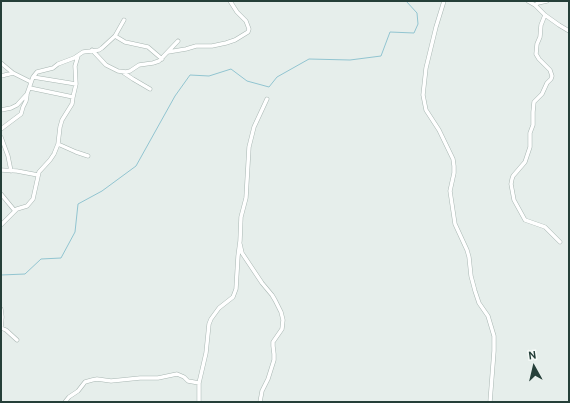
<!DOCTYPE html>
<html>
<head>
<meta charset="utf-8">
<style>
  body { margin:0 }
  #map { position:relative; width:570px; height:403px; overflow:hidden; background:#e6eeeb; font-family:Cabin,sans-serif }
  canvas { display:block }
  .frame { position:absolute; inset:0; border:2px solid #253f39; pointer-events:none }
  .north { position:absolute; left:514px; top:347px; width:40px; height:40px; -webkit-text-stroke:3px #f6faf8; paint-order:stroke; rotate:352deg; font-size:11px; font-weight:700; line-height:16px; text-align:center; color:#253f39 }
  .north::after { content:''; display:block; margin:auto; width:14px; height:18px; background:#253f39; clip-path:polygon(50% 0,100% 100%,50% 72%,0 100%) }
</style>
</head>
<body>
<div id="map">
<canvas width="570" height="403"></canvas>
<div class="frame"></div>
<div class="north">N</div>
</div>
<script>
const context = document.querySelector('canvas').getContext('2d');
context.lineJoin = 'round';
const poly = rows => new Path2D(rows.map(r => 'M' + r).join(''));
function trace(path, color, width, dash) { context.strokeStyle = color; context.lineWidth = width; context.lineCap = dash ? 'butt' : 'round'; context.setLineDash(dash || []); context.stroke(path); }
trace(poly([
  [1,275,25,274,41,259,61,258,75,232,78,204,102,191,136,166,175,96,190,75,209,76,231,69,247,81,269,87,277,77,309,59,350,60,381,56,390,32,414,33,418,24,417,13,406,1]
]), '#91c4d0', 1);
const minor = poly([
  [444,1,436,27,426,68,423,95,426,110,439,130,453,159,454,166,454,173,450,191,455,224,467,250,469,257,471,276,475,291,479,303,488,316,494,336,494,351,490,402],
  [528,1,535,5,545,15,559,25,569,31],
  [535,5,538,3,547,1],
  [545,15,541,25,540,37,537,44,536,54,539,59,550,70,552,76,551,79,547,83,542,94,534,102,533,112,533,125,530,133,530,147,525,162,513,176,512,179,511,184,514,200,525,220,545,227,560,242],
  [115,36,125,42,148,47,162,59],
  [92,50,106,65,118,71,126,72,130,71,139,65,153,63,159,61,178,41],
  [168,52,186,49,196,46,212,46,226,43,235,40,248,32,249,29,246,21,237,12,230,1],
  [1,63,13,73,31,82],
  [124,73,133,79,150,89],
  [1,76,13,73],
  [33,77,76,84],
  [30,88,73,97],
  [1,110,11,108,17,105,27,94,33,77,37,72,53,68,58,64,74,58,83,52,99,50,102,48,115,36,124,20],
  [1,129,21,114,23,107,26,101,27,95],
  [1,137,8,156,11,171],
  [58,144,76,152,88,156],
  [1,170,17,171,38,175],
  [1,194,15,211],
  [1,225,17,209,27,206,33,199,39,172,50,160,54,154,58,144,60,127,62,120,72,104,73,97,76,84,75,66,78,56],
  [240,244,242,253,262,283,272,295,275,300,281,312,283,320,282,329,273,342,273,346,274,354,274,360,268,379,262,391,260,402],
  [1,309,2,317,1,328],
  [1,328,6,330,17,340],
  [65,402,69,397,78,391,85,382,92,380,97,379,111,381,140,378,158,378,177,374,184,377,188,381,199,383],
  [199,402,199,383,206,353,209,324,211,319,219,308,233,297,236,289,238,256,240,241,241,217,246,198,249,147,254,127,267,99]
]);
trace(minor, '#a8b6b2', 4.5);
trace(minor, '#fff', 3.5);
</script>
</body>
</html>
